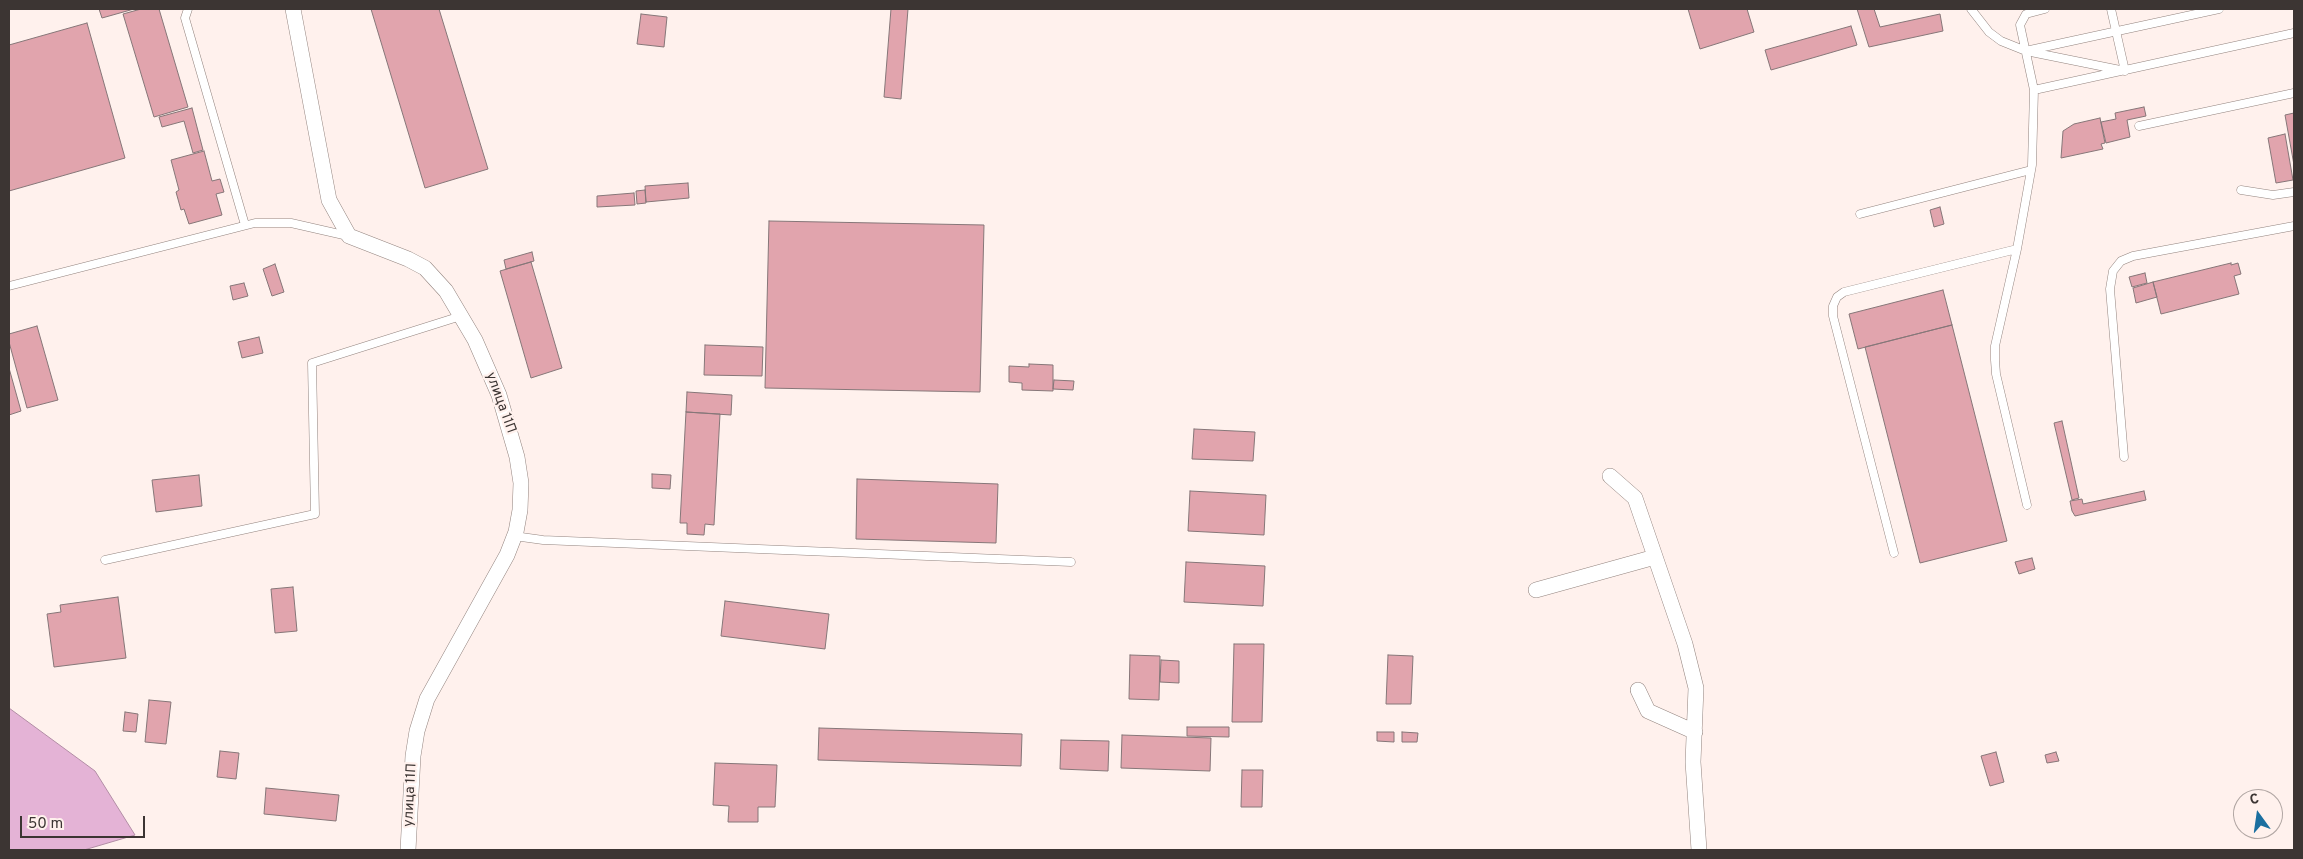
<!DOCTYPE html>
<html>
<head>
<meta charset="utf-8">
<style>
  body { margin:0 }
  #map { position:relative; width:2303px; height:859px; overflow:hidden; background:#fff1ed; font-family:Overpass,sans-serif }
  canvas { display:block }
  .frame { position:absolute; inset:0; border:10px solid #3c3533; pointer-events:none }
  .north { position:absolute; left:2233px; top:789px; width:50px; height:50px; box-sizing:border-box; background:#fff1ed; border:1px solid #b1a6a3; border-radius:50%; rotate:346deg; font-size:14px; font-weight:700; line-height:20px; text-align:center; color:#3c3533 }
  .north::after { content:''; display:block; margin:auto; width:18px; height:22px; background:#1b6fa0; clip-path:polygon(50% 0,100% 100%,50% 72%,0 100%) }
  .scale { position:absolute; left:20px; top:816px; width:125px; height:22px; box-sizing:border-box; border:2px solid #3c3533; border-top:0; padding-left:6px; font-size:15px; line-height:18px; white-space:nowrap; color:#3c3533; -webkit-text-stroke:4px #fff1ed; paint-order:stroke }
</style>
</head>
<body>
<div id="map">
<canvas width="2303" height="859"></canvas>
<div class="frame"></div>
<div class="north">С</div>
<div class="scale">50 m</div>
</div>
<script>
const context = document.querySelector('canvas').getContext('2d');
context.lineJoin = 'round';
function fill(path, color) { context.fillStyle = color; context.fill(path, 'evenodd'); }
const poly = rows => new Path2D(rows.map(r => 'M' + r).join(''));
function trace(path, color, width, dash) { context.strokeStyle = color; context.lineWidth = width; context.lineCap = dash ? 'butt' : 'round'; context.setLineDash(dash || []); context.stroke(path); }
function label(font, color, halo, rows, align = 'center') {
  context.font = font + ' Overpass,sans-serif'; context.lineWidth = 4.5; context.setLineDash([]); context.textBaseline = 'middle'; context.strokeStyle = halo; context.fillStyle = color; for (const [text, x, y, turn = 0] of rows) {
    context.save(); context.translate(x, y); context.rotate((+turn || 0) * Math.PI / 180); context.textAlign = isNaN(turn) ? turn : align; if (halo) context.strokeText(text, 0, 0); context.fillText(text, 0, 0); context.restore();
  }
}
const water = poly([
  [9,708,95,771,135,835,84,850,9,850,9,708]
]);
fill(water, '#e4b3d6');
trace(water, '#b28da5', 1);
const building = poly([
  [99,9,134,9,102,18,99,9],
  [141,9,159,9,188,107,154,117,123,14,141,9],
  [371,9,439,9,488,169,425,188,371,9],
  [891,9,908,9,901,99,884,97,891,9],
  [1688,9,1747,9,1754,32,1700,49,1688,9],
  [1857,9,1874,9,1880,27,1940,14,1943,31,1869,47,1857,9],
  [641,14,667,17,664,47,637,44,641,14],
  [87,23,125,158,9,191,9,45,87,23],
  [1851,26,1857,45,1771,70,1765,50,1851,26],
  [2144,107,2146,116,2127,120,2130,137,2106,143,2101,122,2116,119,2115,113,2144,107],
  [192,108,203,150,193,153,184,121,162,127,159,117,192,108],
  [2294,113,2294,165,2285,115,2294,113],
  [2100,118,2105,143,2101,144,2103,149,2061,158,2063,131,2074,124,2100,118],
  [2285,134,2293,180,2276,183,2268,138,2285,134],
  [204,151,212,181,220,179,224,192,216,194,222,215,189,224,184,209,181,210,176,192,179,190,171,160,204,151],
  [688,183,689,198,646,202,645,186,688,183],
  [645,190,646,203,637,204,636,191,645,190],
  [634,193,635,205,597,207,597,196,634,193],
  [1940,207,1944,224,1934,227,1930,210,1940,207],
  [769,221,984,225,980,392,765,388,769,221],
  [532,252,534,261,506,269,504,260,532,252],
  [531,262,562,368,531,378,500,271,531,262],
  [2231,263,2231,265,2238,263,2241,274,2234,276,2239,294,2161,314,2153,282,2231,263],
  [275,264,284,292,272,296,263,269,275,264],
  [2145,273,2147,283,2132,287,2129,277,2145,273],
  [2153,282,2157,297,2136,303,2133,288,2153,282],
  [244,283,248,296,233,300,230,286,244,283],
  [1943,290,1952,325,1858,349,1849,314,1943,290],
  [1952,325,2007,541,1920,563,1865,347,1952,325],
  [37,326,58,400,27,408,9,342,9,334,37,326],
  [259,337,263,353,242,358,238,342,259,337],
  [705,345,763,347,762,376,704,375,705,345],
  [1029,364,1053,365,1053,391,1022,390,1022,383,1009,382,1009,366,1029,367,1029,364],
  [9,368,21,411,9,415,9,368],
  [1054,380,1074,381,1073,390,1053,389,1054,380],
  [687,392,732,395,731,415,686,412,687,392],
  [686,412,720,414,714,525,705,524,704,535,687,534,687,523,680,523,686,412],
  [2062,421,2079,498,2072,500,2054,423,2062,421],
  [1194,429,1255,432,1253,461,1192,459,1194,429],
  [652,474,671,475,670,489,652,488,652,474],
  [199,475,202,506,156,512,152,480,199,475],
  [857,479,998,484,996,543,856,539,857,479],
  [1190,491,1266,495,1264,535,1188,531,1190,491],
  [2144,491,2146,500,2075,516,2072,511,2070,501,2082,499,2083,504,2144,491],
  [2032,558,2035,569,2019,574,2015,562,2032,558],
  [1186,562,1265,566,1263,606,1184,602,1186,562],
  [293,587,297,631,275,633,271,589,293,587],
  [118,597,126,658,54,667,47,614,61,612,60,605,118,597],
  [725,601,829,614,825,649,721,636,725,601],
  [1234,644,1264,644,1262,722,1232,722,1234,644],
  [1130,655,1160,656,1159,700,1129,699,1130,655],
  [1388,655,1413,656,1411,704,1386,704,1388,655],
  [1161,660,1179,661,1179,683,1160,682,1161,660],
  [149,700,171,702,166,744,145,742,149,700],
  [125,712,138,714,136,732,123,731,125,712],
  [1187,727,1229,727,1229,737,1187,736,1187,727],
  [819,728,1022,734,1021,766,818,760,819,728],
  [1377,732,1394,732,1394,742,1377,741,1377,732],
  [1402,732,1418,733,1417,742,1402,742,1402,732],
  [1122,735,1211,738,1210,771,1121,768,1122,735],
  [1061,740,1109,741,1108,771,1060,769,1061,740],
  [220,751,239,753,236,779,217,777,220,751],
  [1996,752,2004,782,1990,786,1981,756,1996,752],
  [2056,752,2059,761,2047,763,2045,755,2056,752],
  [715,763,777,765,775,807,758,807,758,822,728,822,729,806,713,805,715,763],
  [1242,770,1263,770,1262,807,1241,807,1242,770],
  [266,788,339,795,336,821,264,814,266,788]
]);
fill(building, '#e1a4ad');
trace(building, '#867678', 1);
const service = poly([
  [188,9,185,18,245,225],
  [1971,9,1989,32,2001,41,2026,51,2125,71,2111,9],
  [2030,50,2219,9],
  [2034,90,2020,25,2026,14,2045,9],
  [2139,126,2294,93],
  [2241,190,2273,195,2294,192],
  [1860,214,2031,170],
  [2017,249,1995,346,1995,360,1996,374,2027,505],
  [9,286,255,223,291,223,348,236],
  [2124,457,2110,289,2113,271,2121,261,2133,256,2294,226],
  [514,536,543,540,1071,562],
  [1894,553,1833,316,1833,306,1837,297,1844,292,2017,249,2032,165,2034,90,2294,33],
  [105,560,315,514,312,363,461,316]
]);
const minor = poly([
  [293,9,329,200,349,236,408,259,425,268,446,291,475,340,499,395,517,457,521,483,520,510,516,532,507,555,427,699,417,731,413,756,408,850],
  [1610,476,1635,498,1685,644,1696,688,1693,762,1699,850],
  [1536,590,1655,557],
  [1638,690,1648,711,1695,732]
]);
trace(service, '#93847f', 9);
trace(minor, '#93847f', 16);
trace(service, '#fff', 8);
trace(minor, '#fff', 15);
label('14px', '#3c3533', '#fff1ed', [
  ["улица 11П",500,403,70],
  ["улица 11П",411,795,-87]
]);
</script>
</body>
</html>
